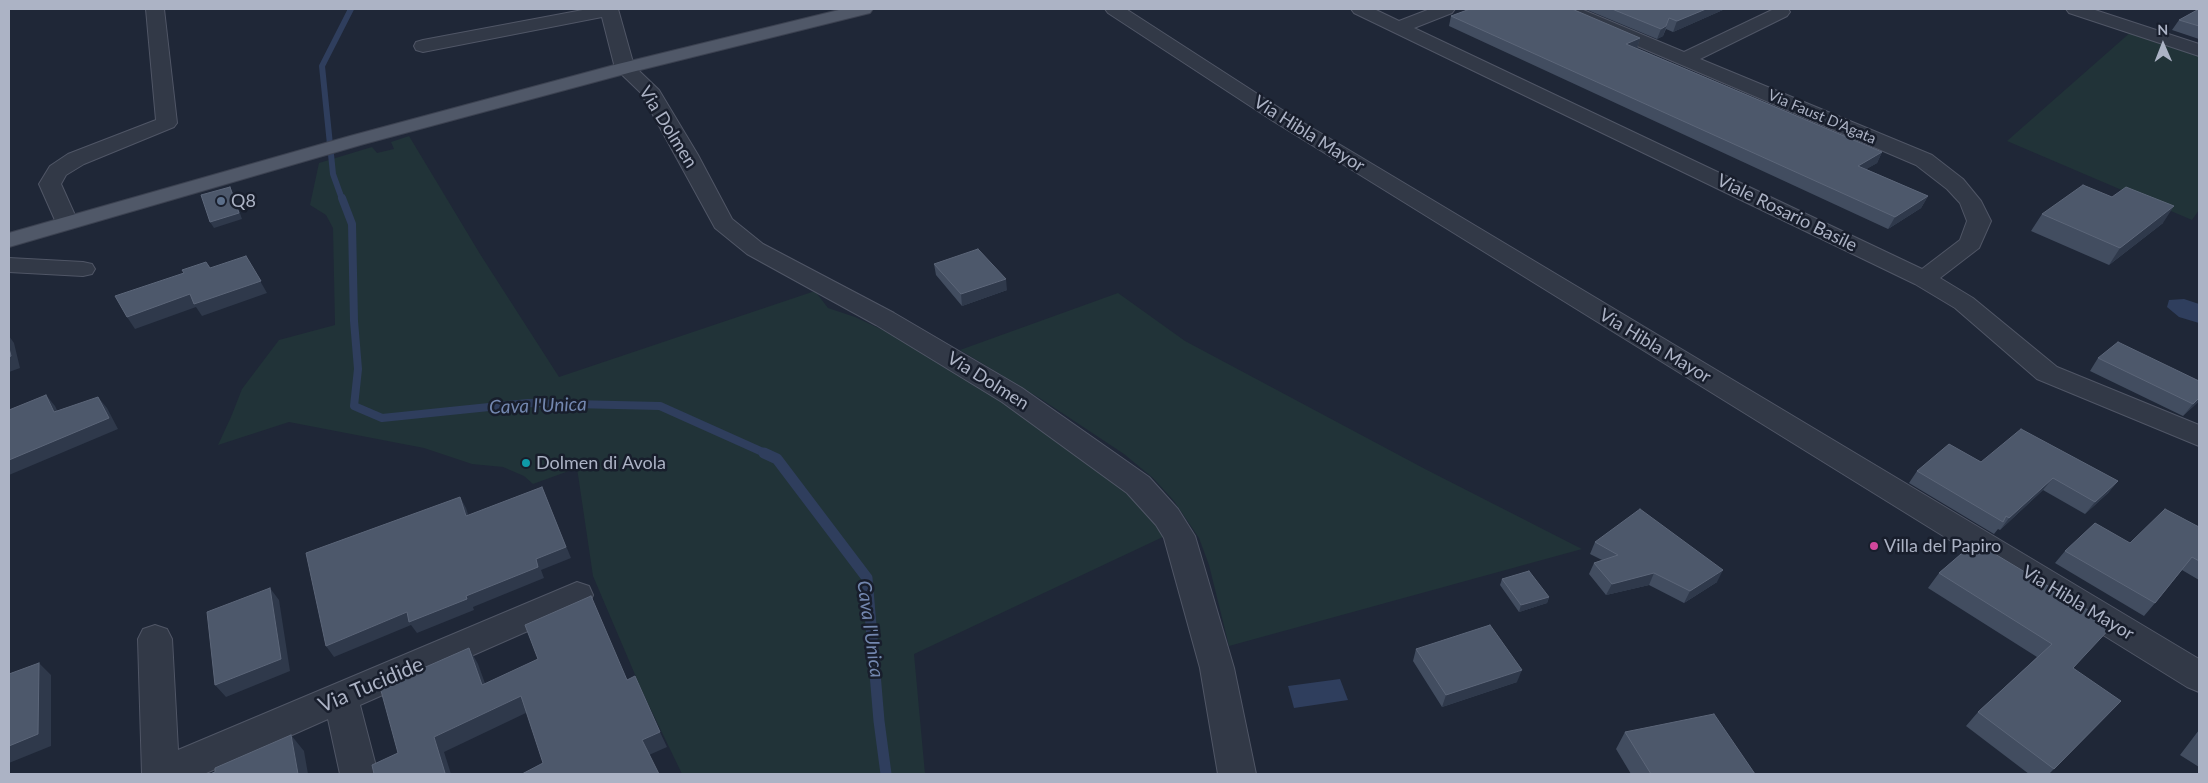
<!DOCTYPE html>
<html>
<head>
<meta charset="utf-8">
<style>
  body { margin:0 }
  #map { position:relative; width:2208px; height:783px; overflow:hidden; background:#1f2737; font-family:Lato,sans-serif }
  canvas { display:block }
  .frame { position:absolute; inset:0; border:10px solid #acb3c5; pointer-events:none }
  .north { position:absolute; left:2138px; top:20px; width:50px; height:50px; -webkit-text-stroke:4px #181e2c; paint-order:stroke; rotate:359deg; font-size:14px; font-weight:700; line-height:20px; text-align:center; color:#acb3c5 }
  .north::after { content:''; display:block; margin:auto; width:18px; height:22px; background:#acb3c5; clip-path:polygon(50% 0,100% 100%,50% 72%,0 100%) }
</style>
</head>
<body>
<div id="map">
<canvas width="2208" height="783"></canvas>
<div class="frame"></div>
<div class="north">N</div>
</div>
<script>
const context = document.querySelector('canvas').getContext('2d');
context.lineJoin = 'round';
function fill(path, color) { context.fillStyle = color; context.fill(path, 'evenodd'); }
const poly = rows => new Path2D(rows.map(r => 'M' + r).join(''));
function trace(path, color, width, dash) { context.strokeStyle = color; context.lineWidth = width; context.lineCap = dash ? 'butt' : 'round'; context.setLineDash(dash || []); context.stroke(path); }
function label(font, color, halo, rows, align = 'center') {
  context.font = font + ' Lato,sans-serif'; context.lineWidth = 5; context.setLineDash([]); context.textBaseline = 'middle'; context.strokeStyle = halo; context.fillStyle = color; for (const [text, x, y, turn = 0] of rows) {
    context.save(); context.translate(x, y); context.rotate((+turn || 0) * Math.PI / 180); context.textAlign = isNaN(turn) ? turn : align; if (halo) context.strokeText(text, 0, 0); context.fillText(text, 0, 0); context.restore();
  }
}
fill(poly([
  [2132,31,2199,54,2199,210,2192,220,2007,141],
  [409,136,480,254,559,377,815,291,828,308,855,317,885,331,943,363,1127,484,1165,536,914,654,925,774,682,774,642,691,593,576,577,468,533,484,524,476,503,467,472,464,424,448,289,422,218,445,231,417,242,389,279,340,335,325,333,228,326,215,310,205,319,163,372,147,377,153,394,149,391,142],
  [1118,293,1185,341,1425,469,1582,549,1229,646,1209,565,1199,538,1174,501,1153,478,1124,454,1041,399,960,350]
]), '#213338');
fill(poly([
  [2184,299,2199,304,2199,323,2179,317,2167,307,2169,300],
  [1340,679,1348,700,1294,708,1288,686]
]), '#2f3e5d');
trace(poly([
  [342,199,333,174,322,66,351,9]
]), '#2f3e5d', 6);
trace(poly([
  [342,198,352,224,354,321,358,369,354,406,382,418,528,403,660,406,767,454]
]), '#2f3e5d', 8);
trace(poly([
  [764,453,777,459,867,578,879,721,886,774]
]), '#2f3e5d', 11);
const minor = poly([
  [146,9,164,9,177,123,174,127,84,164,66,175,61,184,78,222,74,227,66,229,58,227,39,184,50,166,68,154,156,120,146,9],
  [588,9,618,9,634,66,659,90,698,155,732,219,763,244,894,313,1022,388,1149,477,1178,509,1195,536,1234,668,1256,774,1218,774,1200,668,1164,538,1156,525,1127,493,1002,402,876,325,747,254,715,228,641,93,615,68,602,17,423,52,416,50,414,46,416,42,423,40,588,9],
  [1105,9,1126,9,1287,113,2199,659,2199,692,2187,687,1273,121,1108,13,1105,9],
  [1351,9,1374,9,1399,21,1430,9,1455,9,1452,13,1414,28,1922,269,1960,240,1967,221,1960,203,1947,189,1916,165,1560,13,1557,9,1581,9,1684,52,1774,9,1788,9,1790,12,1787,16,1700,59,1932,155,1963,179,1981,201,1991,221,1979,248,1940,278,1973,298,2057,367,2199,425,2199,446,2037,379,1955,308,1915,284,1354,13,1351,9],
  [2066,9,2092,9,2199,44,2199,56,2069,13,2066,9],
  [9,258,83,262,92,264,95,269,92,274,83,276,9,272,9,258],
  [577,582,589,586,593,595,589,604,360,705,378,774,340,774,328,719,204,774,142,774,138,639,143,629,155,625,167,629,172,639,178,750,577,582]
]);
const major = poly([
  [843,9,873,9,870,13,632,72,364,144,9,247,9,233,350,136,618,64,843,9]
]);
trace(minor, '#505666', 2);
trace(major, '#3c4251', 2);
fill(minor, '#323947');
fill(major, '#505868');
fill(poly([
  [1585,9,1725,9,1673,32,1666,29,1663,36,1657,39],
  [2199,9,2199,39,2172,30,2179,20],
  [1451,16,1640,38,1637,48,1882,152,1877,163,1866,169,1928,196,1921,208,1888,229,1449,26],
  [2042,214,2163,223,2109,265,2031,231],
  [934,264,1007,290,962,306,936,275],
  [2098,358,2199,401,2183,416,2090,371],
  [1981,462,2118,481,2108,493,2085,514,2043,490,2000,530,1998,529,1994,534,1909,483,1917,471],
  [2199,527,2199,580,2182,570,2155,603,2144,616,2055,563,2065,551,2130,543],
  [1595,542,1717,582,1684,603,1649,585,1606,595,1589,574,1594,563,1602,560,1590,554],
  [1975,542,2073,669,2121,701,2049,774,2029,774,1966,726,1978,712,2037,657,1928,588,1939,573],
  [1502,579,1549,597,1547,603,1519,612,1500,585],
  [1416,649,1517,682,1442,707,1413,661],
  [2199,730,2199,767,2180,755],
  [1625,732,1755,774,1631,774,1616,749]
]), '#424d60');
fill(poly([
  [1706,9,1725,9,1673,32,1677,21],
  [1669,18,1663,36,1657,39,1661,29],
  [1640,38,1637,48,1623,54,1626,44],
  [1882,152,1877,163,1853,177,1858,166],
  [230,187,233,193,242,219,214,228,210,222],
  [1928,196,1921,208,1888,229,1895,217],
  [2174,206,2163,223,2109,265,2120,248],
  [246,256,267,293,202,316,196,307,135,329,127,317],
  [1006,279,1007,290,962,306,961,294],
  [9,336,14,343,20,368,9,372],
  [46,395,55,406,63,423,54,412],
  [98,397,107,408,118,429,9,475,9,460],
  [2199,398,2199,401,2183,416,2193,404],
  [2053,478,2043,490,2000,530,2009,518],
  [2118,481,2108,493,2085,514,2095,502],
  [542,487,571,558,541,570,544,578,473,607,474,610,417,633,411,625,334,657,326,646,407,612,466,596,536,559],
  [460,497,466,508,472,527,466,516],
  [1723,570,1717,582,1684,603,1690,591],
  [1654,573,1649,585,1606,595,1612,584],
  [270,588,279,600,290,671,226,697,215,685],
  [1549,597,1547,603,1519,612,1521,605],
  [469,648,478,664,491,700,482,685],
  [39,663,51,675,51,746,9,763,9,746],
  [1522,670,1517,682,1442,707,1446,695],
  [521,696,530,711,444,752,451,774,442,774,434,737],
  [660,732,667,747,649,755,642,740],
  [291,735,304,751,308,774,298,774]
]), '#2f394b');
const building = poly([
  [1470,9,1572,9,1640,38,1626,44,1882,152,1858,166,1928,196,1895,217,1451,16,1470,9],
  [1612,9,1706,9,1677,21,1669,18,1666,26,1661,29,1612,9],
  [2199,9,2199,26,2179,20,2199,9],
  [2083,185,2112,197,2126,187,2174,206,2120,248,2042,214,2083,185],
  [230,187,239,213,210,222,201,195,230,187],
  [978,249,1006,279,961,294,934,264,978,249],
  [246,256,261,281,194,304,190,294,127,317,115,296,184,273,182,270,206,262,210,268,246,256],
  [2118,342,2199,381,2199,398,2193,404,2098,358,2118,342],
  [9,348,11,356,9,357,9,348],
  [46,395,54,412,98,397,109,418,9,460,9,410,46,395],
  [2021,429,2118,481,2095,502,2053,478,2009,518,2006,516,2003,522,1917,471,1949,444,1981,462,2021,429],
  [542,487,566,547,536,559,538,567,466,596,467,599,409,622,407,612,326,646,306,553,460,497,466,516,542,487],
  [1640,509,1723,570,1690,591,1654,573,1612,584,1594,563,1618,555,1595,542,1640,509],
  [2165,509,2199,527,2199,561,2192,557,2155,603,2065,551,2095,523,2130,543,2165,509],
  [1975,542,2113,625,2073,668,2121,701,2054,769,1978,712,2052,644,1939,573,1975,542],
  [1529,571,1549,597,1521,605,1502,579,1529,571],
  [270,588,281,659,215,685,207,612,270,588],
  [591,596,627,680,635,676,660,732,642,740,659,774,522,774,543,763,521,696,434,737,445,773,442,774,374,774,372,765,398,753,380,687,469,648,482,685,538,659,525,625,591,596],
  [1490,625,1522,670,1446,695,1416,649,1490,625],
  [39,663,38,734,9,746,9,674,39,663],
  [1714,714,1755,774,1651,774,1625,732,1714,714],
  [291,735,298,774,210,774,215,772,215,768,291,735]
]);
fill(building, '#4d586b');
trace(building, '#5c6679', 1);
for (const [x, y, r, color] of [
  [221,201,5,"#5c6f8a"],
  [526,463,5,"#0f9aa8"],
  [1874,546,5,"#d1479c"]
]) { const dot = new Path2D(); dot.arc(x, y, r, 0, 2 * Math.PI); context.fillStyle = color; context.fill(dot); trace(dot, '#181e2c', 2); }
label('15px', '#acb3c5', '#181e2c', [
  ["Via Faust D'Agata",1822,117,23]
]);
label('18px', '#acb3c5', '#181e2c', [
  ["Via Dolmen",668,127,58],
  ["Via Hibla Mayor",1309,134,32],
  ["Viale Rosario Basile",1787,213,26],
  ["Via Hibla Mayor",1655,346,31],
  ["Via Dolmen",988,381,32],
  ["Via Hibla Mayor",2078,603,31]
]);
label('18px', '#acb3c5', '#181e2c', [
  ["Q8",231,201],
  ["Dolmen di Avola",536,463],
  ["Villa del Papiro",1884,546]
], 'left');
label('italic 19px', '#7387af', '#181e2c', [
  ["Cava l'Unica",538,406,-2],
  ["Cava l'Unica",870,629,82]
]);
label('21px', '#acb3c5', '#181e2c', [
  ["Via Tucidide",371,685,-23]
]);
</script>
</body>
</html>
